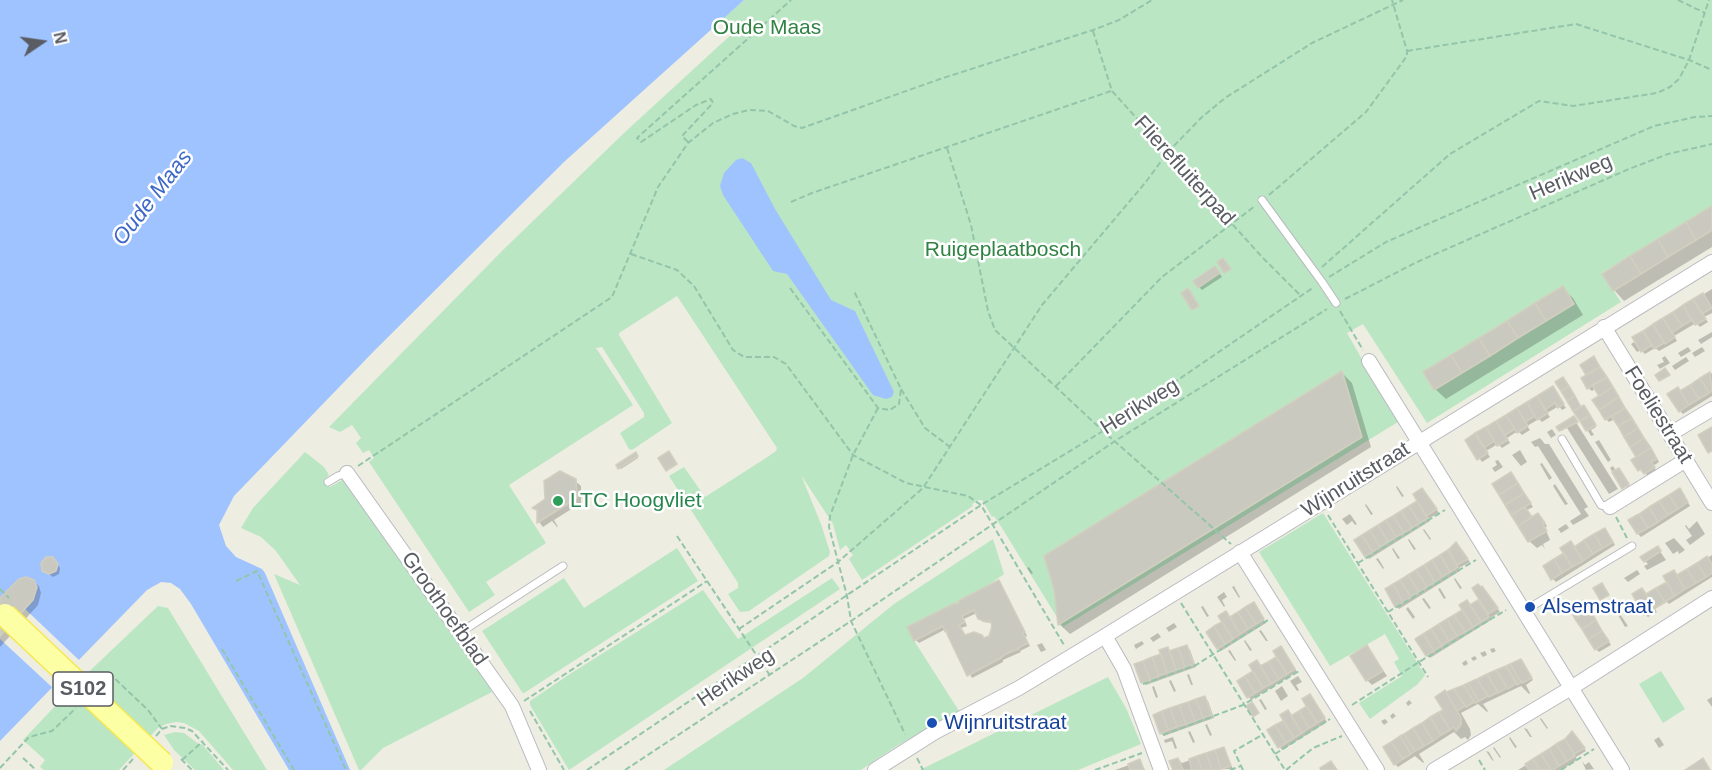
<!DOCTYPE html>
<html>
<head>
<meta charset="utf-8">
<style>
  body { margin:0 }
  #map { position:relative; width:1712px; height:770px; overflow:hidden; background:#edede1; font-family:Helvetica,sans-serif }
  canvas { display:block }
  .north { position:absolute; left:12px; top:12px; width:60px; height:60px; -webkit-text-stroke:4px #fff; paint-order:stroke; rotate:77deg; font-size:16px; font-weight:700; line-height:24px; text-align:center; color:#595c62 }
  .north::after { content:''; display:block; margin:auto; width:21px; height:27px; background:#595c62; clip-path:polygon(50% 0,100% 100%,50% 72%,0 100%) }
</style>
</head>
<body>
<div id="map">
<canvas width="1712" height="770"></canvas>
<div class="north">N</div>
</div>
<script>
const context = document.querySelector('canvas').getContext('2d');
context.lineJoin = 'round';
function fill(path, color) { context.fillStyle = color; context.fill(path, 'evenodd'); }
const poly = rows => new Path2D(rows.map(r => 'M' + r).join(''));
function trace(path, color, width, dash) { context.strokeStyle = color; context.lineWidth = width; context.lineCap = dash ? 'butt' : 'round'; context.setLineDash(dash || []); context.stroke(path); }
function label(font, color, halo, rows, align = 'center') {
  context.font = font + ' Helvetica,sans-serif'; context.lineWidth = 5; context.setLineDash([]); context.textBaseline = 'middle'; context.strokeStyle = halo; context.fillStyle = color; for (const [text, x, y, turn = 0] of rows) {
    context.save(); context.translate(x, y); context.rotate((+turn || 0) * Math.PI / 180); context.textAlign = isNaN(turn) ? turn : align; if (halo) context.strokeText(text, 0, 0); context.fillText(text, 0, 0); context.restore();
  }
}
fill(poly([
  [744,0,1712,0,1712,206,1602,273,1621,302,1427,423,1363,324,1347,333,1398,422,1063,627,1002,528,994,516,992,517,982,500,979,500,972,504,973,506,862,580,849,559,853,555,846,545,840,550,833,524,801,475,821,524,830,552,829,556,749,611,740,612,728,594,738,588,738,583,669,476,684,467,705,497,766,458,776,451,777,448,677,296,619,333,619,335,672,423,632,450,629,449,620,433,644,417,644,413,602,347,596,348,633,405,509,485,546,543,486,582,495,595,469,612,369,462,374,458,369,450,363,453,356,443,361,438,352,425,340,432,329,427,503,250,624,133,734,32,721,20],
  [305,452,324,467,329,475,325,479,330,487,344,479,476,663,492,692,383,748,361,770,359,770,274,574,300,585,276,551,261,537,241,528,253,508],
  [1323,513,1425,675,1418,684,1370,719,1359,703,1402,676,1394,662,1399,659,1385,634,1330,666,1259,552],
  [993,539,1004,574,913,639,959,711,895,747,861,770,664,770,803,678,894,604],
  [677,548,698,581,524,693,522,692,482,631,564,578,584,608],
  [832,578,840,589,569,770,530,705,530,701,570,674,703,590,738,639],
  [158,606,168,608,267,770,233,770,199,731,184,723,176,722,166,724,158,728,119,770,44,770,40,767,45,760,23,740,74,686],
  [1661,671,1685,709,1663,723,1639,684],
  [1108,677,1126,708,1141,744,1078,770,920,770],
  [175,732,184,733,200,745,202,744,224,770,195,770,174,750,164,735]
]), '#bbe6c3');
fill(poly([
  [0,0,744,0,564,162,374,351,234,496,219,525,226,546,236,557,262,569,265,573,350,770,289,770,191,604,180,589,171,583,161,582,147,590,0,741,0,636,33,600,37,587,34,580,26,577,19,579,0,598],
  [742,158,751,163,775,209,831,300,855,311,894,392,892,397,886,399,873,395,787,274,773,271,723,195,720,186,724,173,736,160]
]), '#9fc3ff');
fill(poly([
  [23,607,81,662,54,689,0,639,0,632]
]), '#edede1');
fill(poly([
  [1712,207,1712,247,1624,301,1614,290,1604,274],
  [1218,271,1222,277,1202,290,1199,287],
  [1562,288,1573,298,1583,315,1446,399,1435,389],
  [1712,289,1712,313,1704,317,1708,322,1700,327,1696,323,1674,336,1677,341,1659,351,1655,348,1645,354,1641,350,1637,352,1631,344,1634,342,1638,346,1634,337],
  [1712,332,1712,337,1701,344,1698,340],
  [1688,347,1691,351,1681,357,1678,353],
  [1702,347,1705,351,1695,357,1692,353],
  [1665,356,1670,363,1660,369,1657,365,1664,362,1662,358],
  [1686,357,1689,361,1675,370,1672,366],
  [1596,361,1659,462,1653,466,1657,471,1648,476,1644,472,1640,471,1648,466,1639,458,1615,419,1609,422,1606,419,1601,396,1596,388,1592,391,1588,388,1588,376,1582,365],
  [1342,373,1352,383,1371,447,1070,634,1059,624],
  [1712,373,1712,396,1683,414,1680,411,1681,392],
  [1558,382,1581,408,1585,408,1596,427,1591,430,1594,435,1591,436],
  [1552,388,1566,408,1562,410,1559,406,1547,413,1550,417,1542,422,1539,419,1527,426,1530,430,1522,435,1518,431,1507,438,1510,443,1502,448,1498,444,1486,451,1490,457,1482,462,1467,440],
  [1574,419,1618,489,1609,494,1567,428,1561,431,1558,427],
  [1552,429,1556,435,1551,438,1547,432],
  [1540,438,1545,444,1549,444,1588,507,1584,509,1589,516,1573,525,1570,521,1581,514,1538,446,1535,447,1531,442],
  [1599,440,1611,460,1608,462,1595,442],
  [1520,450,1527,462,1521,466,1512,455],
  [637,455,638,458,621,469,618,466],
  [1498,460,1503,467,1495,472,1492,468,1497,465,1495,461],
  [1542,463,1552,478,1549,480,1540,464],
  [1613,466,1616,471,1620,471,1629,486,1623,488,1610,468],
  [1514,477,1533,507,1527,510,1532,518,1541,518,1547,526,1545,528,1550,540,1543,544,1545,549,1542,545,1537,548,1529,541,1494,485],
  [575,481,581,486,581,503,554,520,558,527,557,527,552,521,543,527,539,522,538,512,534,508],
  [1555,484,1568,504,1565,505,1553,486],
  [1397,486,1404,496,1402,497,1396,487],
  [1425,493,1439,513,1428,519,1430,521,1369,559,1356,540,1419,501],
  [1683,493,1690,506,1641,537,1638,534,1630,521],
  [1366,504,1373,514,1371,515,1365,505],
  [1350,514,1357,524,1355,525,1352,521,1347,525,1342,519],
  [1697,521,1705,534,1690,545,1686,540,1692,536,1685,526,1686,525,1689,529],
  [1566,524,1569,528,1561,533,1558,529],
  [1424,529,1431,539,1430,540,1423,530],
  [1608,533,1615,545,1556,582,1553,579,1545,566],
  [1674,538,1685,550,1679,554,1678,551,1673,554,1665,543],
  [1409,539,1416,549,1414,550,1408,540],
  [1456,544,1470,562,1459,568,1460,571,1399,609,1396,606],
  [1657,547,1666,560,1647,570,1644,566,1648,564,1645,561],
  [1393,548,1400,558,1398,559,1392,549],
  [1712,555,1712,577,1669,604,1667,602,1655,609,1657,612,1648,617,1645,614,1647,596],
  [1378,558,1384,568,1383,569,1376,559],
  [56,562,60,568,59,574,53,577,43,570],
  [1029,567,1033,573,1031,574,1027,568],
  [1637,570,1640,574,1628,582,1624,578],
  [1455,578,1462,588,1460,589,1454,579],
  [33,581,39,586,41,593,38,605,0,647,0,601],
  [1001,585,1027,636,1025,637,1030,646,1020,651,1021,652,1003,660,1003,662,972,678,946,629,919,643,916,640,956,606],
  [977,613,983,622,993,623,990,637,985,639,966,637,961,628,967,626,964,619],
  [1234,586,1240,597,1239,598,1232,587],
  [1440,588,1446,598,1444,599,1438,589],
  [1485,591,1500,612,1490,618,1491,620,1430,658,1417,639,1481,600],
  [1224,592,1227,597,1222,600,1225,606,1224,607,1217,597],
  [1424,598,1431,608,1429,609,1422,599],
  [1611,599,1616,606,1612,608,1607,601],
  [1253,604,1266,623,1221,651,1218,648,1230,618],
  [1586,605,1611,645,1599,652,1596,649],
  [1203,606,1209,616,1207,617,1201,607],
  [1408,607,1415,617,1413,619,1406,609],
  [1620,614,1628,626,1625,627,1618,615],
  [1174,623,1177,627,1169,632,1166,628],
  [1261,630,1268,641,1266,641,1259,631],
  [1158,633,1161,637,1153,642,1150,638],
  [1245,640,1252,650,1250,651,1244,641],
  [1142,641,1144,644,1136,649,1134,645],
  [1042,643,1046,650,1041,652,1037,645],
  [1186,646,1190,650,1196,667,1146,685,1142,682,1167,649,1171,652],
  [1367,647,1387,676,1372,685,1367,680],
  [1494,648,1496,651,1492,653,1490,649],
  [1230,650,1236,660,1235,661,1228,651],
  [1284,651,1297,672,1251,700,1239,682,1278,657],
  [1485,651,1487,655,1483,657,1480,653],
  [1475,656,1477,659,1473,661,1471,658],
  [1466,660,1468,664,1464,666,1462,663],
  [1520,661,1533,680,1526,685,1530,693,1529,694,1521,686,1483,704,1488,711,1487,712,1478,704,1461,713,1470,729,1471,735,1468,740,1465,737,1461,739,1454,732,1419,754,1424,762,1423,763,1415,756,1398,767,1395,764,1445,710,1446,694],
  [1189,674,1193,685,1191,685,1187,675],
  [1298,676,1302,682,1296,685,1299,690,1297,691,1290,681],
  [1171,680,1176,691,1174,692,1169,681],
  [1154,686,1158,697,1156,698,1152,687],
  [1282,686,1288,696,1281,701,1275,691],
  [1310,696,1327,722,1282,750,1269,731,1309,707],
  [1712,697,1712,707,1707,700],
  [1205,698,1208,701,1214,718,1164,736,1161,733],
  [1261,699,1267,709,1265,710,1259,700],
  [1409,700,1412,703,1408,706,1406,703],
  [1393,713,1396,716,1392,719,1390,716],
  [1541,718,1548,728,1547,729,1540,719],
  [1385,719,1388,722,1384,725,1381,721],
  [1207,724,1212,735,1210,736,1205,725],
  [1524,728,1527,729,1532,737,1530,737],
  [1190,731,1195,742,1193,743,1188,732],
  [1572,733,1586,751,1576,757,1577,760,1561,770,1518,770,1566,740],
  [1173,737,1177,748,1175,749,1172,741,1165,743,1164,740],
  [1510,737,1517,747,1515,748,1509,738],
  [1659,737,1664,745,1659,748,1654,740],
  [1494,747,1501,757,1500,758,1493,748],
  [1223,748,1226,752,1233,769,1174,770,1178,759,1182,763],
  [1486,751,1489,752,1494,761,1492,760],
  [1140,761,1145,770,1115,770],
  [1582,761,1585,765,1589,762,1594,769,1586,770]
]), '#0003');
const building = poly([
  [1712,206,1712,230,1696,240,1686,222,1712,206],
  [1686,222,1696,240,1668,257,1658,239,1686,222],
  [1658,239,1668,257,1641,274,1630,256,1658,239],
  [1630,256,1641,274,1613,291,1602,274,1630,256],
  [1223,258,1231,269,1224,273,1217,262,1223,258],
  [1215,266,1220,273,1198,288,1193,281,1215,266],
  [1563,286,1574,304,1546,321,1535,303,1563,286],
  [1188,288,1199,306,1192,310,1181,293,1188,288],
  [1703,293,1712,308,1702,314,1693,299,1703,293],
  [1693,299,1706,319,1695,325,1683,305,1693,299],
  [1535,303,1546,321,1518,338,1507,321,1535,303],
  [1683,305,1692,320,1682,326,1673,312,1683,305],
  [1673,312,1682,326,1672,333,1663,318,1673,312],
  [1663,318,1675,337,1665,344,1653,324,1663,318],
  [1507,321,1518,338,1490,356,1479,338,1507,321],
  [1653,324,1664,343,1654,349,1643,331,1653,324],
  [1643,331,1652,345,1641,352,1632,337,1643,331],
  [1479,338,1490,356,1462,373,1451,355,1479,338],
  [1451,355,1462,373,1434,390,1423,372,1451,355],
  [1594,356,1600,367,1586,375,1580,365,1594,356],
  [1600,367,1607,377,1587,389,1581,378,1600,367],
  [1665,368,1670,375,1659,381,1655,375,1665,368],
  [1342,371,1362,437,1058,625,1054,589,1044,556,1342,371],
  [1710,372,1712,391,1709,393,1700,378,1710,372],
  [1563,377,1569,386,1561,391,1555,382,1563,377],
  [1607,377,1613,387,1599,396,1592,385,1607,377],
  [1700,378,1709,393,1699,399,1690,385,1700,378],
  [1690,385,1699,399,1689,405,1680,391,1690,385],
  [1553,386,1564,404,1558,408,1555,403,1545,410,1537,396,1553,386],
  [1569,386,1575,396,1567,401,1561,391,1569,386],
  [1613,387,1619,397,1599,410,1592,400,1613,387],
  [1678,387,1689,405,1679,412,1667,394,1678,387],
  [1537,396,1548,413,1537,420,1527,402,1537,396],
  [1575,396,1581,407,1573,411,1567,401,1575,396],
  [1619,397,1625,408,1605,420,1599,410,1619,397],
  [1527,402,1535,416,1525,422,1517,408,1527,402],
  [1584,405,1590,415,1580,421,1573,411,1584,405],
  [1517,408,1528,426,1517,433,1506,415,1517,408],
  [1625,408,1632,418,1618,426,1611,416,1625,408],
  [1506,415,1515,429,1505,435,1496,421,1506,415],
  [1590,415,1596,425,1586,431,1580,421,1590,415],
  [1574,416,1578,422,1559,431,1556,427,1574,416],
  [1632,418,1638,428,1624,437,1618,426,1632,418],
  [1496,421,1508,440,1497,446,1486,427,1496,421],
  [1486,427,1494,441,1484,448,1475,433,1486,427],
  [1712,427,1712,451,1708,453,1698,435,1712,427],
  [1638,428,1644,438,1630,447,1624,437,1638,428],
  [1475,433,1488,453,1477,460,1465,440,1475,433],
  [1644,438,1651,448,1636,457,1630,447,1644,438],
  [1651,448,1657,459,1651,462,1655,467,1644,474,1641,469,1638,471,1631,460,1651,448],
  [669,451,677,464,666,471,658,458,669,451],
  [636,452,638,456,618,469,616,465,636,452],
  [1619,468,1629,484,1622,489,1612,472,1619,468],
  [560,471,576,479,577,498,537,523,537,510,532,508,545,499,544,481,560,471],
  [1511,472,1518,483,1499,495,1492,484,1511,472],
  [1518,483,1524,493,1505,505,1499,495,1518,483],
  [1422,488,1437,509,1426,516,1413,494,1422,488],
  [1680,488,1688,502,1678,509,1669,495,1680,488],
  [1524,493,1531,503,1511,515,1505,505,1524,493],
  [1669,495,1678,509,1668,515,1659,501,1669,495],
  [1417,501,1428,518,1420,523,1409,506,1417,501],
  [1659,501,1668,515,1658,522,1649,507,1659,501],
  [1409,506,1420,523,1412,528,1401,511,1409,506],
  [1525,507,1532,517,1518,526,1511,515,1525,507],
  [1649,507,1658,522,1648,528,1639,514,1649,507],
  [1401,511,1412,528,1404,533,1393,516,1401,511],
  [1538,513,1545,523,1543,524,1547,531,1528,542,1518,526,1538,513],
  [1639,514,1648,528,1637,534,1628,520,1639,514],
  [1393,516,1404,533,1396,537,1386,520,1393,516],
  [1386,520,1396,537,1388,542,1378,525,1386,520],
  [1378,525,1388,542,1380,547,1370,530,1378,525],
  [1605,528,1613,542,1603,548,1594,534,1605,528],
  [1370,530,1380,547,1373,552,1362,535,1370,530],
  [1594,534,1603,548,1593,554,1584,540,1594,534],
  [1362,535,1373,552,1365,557,1354,540,1362,535],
  [1584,540,1593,554,1583,561,1574,547,1584,540],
  [1571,541,1583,561,1572,567,1560,548,1571,541],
  [1456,542,1468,559,1457,565,1448,550,1456,542],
  [1658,546,1661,551,1644,562,1640,557,1658,546],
  [1448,550,1458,567,1450,572,1440,555,1448,550],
  [1564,553,1572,567,1562,573,1554,559,1564,553],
  [1440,555,1450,572,1442,577,1432,560,1440,555],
  [1707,556,1712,564,1712,573,1706,577,1697,563,1707,556],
  [46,557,53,557,58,564,56,571,49,574,42,571,41,563,46,557],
  [1554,559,1562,573,1551,580,1543,566,1554,559],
  [1432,560,1442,577,1435,582,1424,565,1432,560],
  [1697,563,1706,577,1696,583,1687,569,1697,563],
  [1424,565,1435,582,1427,587,1416,570,1424,565],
  [1687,569,1696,583,1685,589,1677,575,1687,569],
  [1416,570,1427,587,1419,592,1408,575,1416,570],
  [1674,570,1685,589,1675,596,1663,576,1674,570],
  [1408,575,1419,592,1411,597,1400,580,1408,575],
  [26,577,34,580,37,587,33,600,0,636,0,598,19,579,26,577],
  [999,580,1025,632,1023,633,1028,643,1018,648,1019,649,1010,652,1001,657,1001,658,967,676,947,634,947,631,945,632,943,626,914,641,907,627,955,603,956,604,959,603,958,601,999,580],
  [974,610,978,619,987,622,990,620,992,626,989,636,984,638,982,635,974,632,965,635,959,625,965,622,962,616,974,610],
  [1400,580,1411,597,1403,602,1393,584,1400,580],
  [1667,582,1675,596,1665,602,1656,588,1667,582],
  [1602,583,1609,595,1600,600,1593,588,1602,583],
  [1393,584,1403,602,1395,607,1385,589,1393,584],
  [1478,584,1481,587,1482,586,1498,608,1488,614,1472,588,1478,584],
  [1642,588,1655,608,1644,615,1632,594,1642,588],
  [1656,588,1665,602,1655,608,1646,594,1656,588],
  [1467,600,1481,622,1473,627,1459,605,1467,600],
  [1478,600,1489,617,1481,622,1470,605,1478,600],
  [1583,600,1590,610,1575,619,1569,608,1583,600],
  [1254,602,1264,619,1256,624,1245,607,1254,602],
  [1245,607,1256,624,1248,629,1238,612,1245,607],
  [1462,610,1473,627,1465,632,1454,615,1462,610],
  [1590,610,1596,620,1582,629,1575,619,1590,610],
  [1226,611,1240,634,1233,639,1218,616,1226,611],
  [1238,612,1248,629,1240,634,1230,617,1238,612],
  [1454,615,1465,632,1457,636,1447,619,1454,615],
  [1447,619,1457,636,1449,641,1439,624,1447,619],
  [1596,620,1602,631,1588,639,1582,629,1596,620],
  [1222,622,1233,639,1225,644,1214,626,1222,622],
  [1439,624,1449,641,1442,646,1431,629,1439,624],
  [1214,626,1225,644,1217,649,1206,632,1214,626],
  [1431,629,1442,646,1434,651,1423,634,1431,629],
  [1602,631,1609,641,1595,650,1588,639,1602,631],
  [1423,634,1434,651,1426,656,1415,639,1423,634],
  [1187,645,1194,664,1185,667,1178,648,1187,645],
  [1367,645,1383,671,1366,681,1350,656,1367,645],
  [1281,646,1295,669,1287,674,1273,651,1281,646],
  [1168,647,1176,670,1167,673,1159,650,1168,647],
  [1178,648,1185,667,1176,670,1169,651,1178,648],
  [1161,654,1167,673,1159,676,1152,657,1161,654],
  [1152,657,1159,676,1150,680,1143,661,1152,657],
  [1276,657,1287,674,1279,679,1268,662,1276,657],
  [1521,659,1532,678,1522,683,1510,664,1521,659],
  [1257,660,1271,684,1263,688,1249,665,1257,660],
  [1143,661,1150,680,1141,683,1134,664,1143,661],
  [1268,662,1279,679,1271,684,1260,666,1268,662],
  [1510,664,1521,682,1517,685,1506,666,1510,664],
  [1506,666,1517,683,1508,689,1496,670,1506,666],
  [1496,670,1507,688,1498,693,1487,674,1496,670],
  [1253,671,1263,688,1255,693,1245,676,1253,671],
  [1487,674,1498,692,1489,697,1477,679,1487,674],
  [1245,676,1255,693,1247,698,1237,681,1245,676],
  [1477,679,1488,696,1479,701,1468,683,1477,679],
  [1468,683,1479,701,1475,703,1464,685,1468,683],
  [1464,685,1474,702,1466,707,1454,689,1464,685],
  [1454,689,1465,706,1457,711,1446,692,1454,689],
  [1445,690,1461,718,1461,725,1456,731,1454,727,1450,730,1439,712,1443,710,1435,697,1445,690],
  [1310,694,1325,718,1317,723,1302,699,1310,694],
  [1205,696,1212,715,1203,718,1196,699,1205,696],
  [1196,699,1203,718,1195,721,1188,702,1196,699],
  [1188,702,1195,721,1186,724,1179,705,1188,702],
  [1252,702,1259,713,1253,717,1246,706,1252,702],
  [1179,705,1186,724,1177,727,1170,708,1179,705],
  [1307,706,1317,723,1309,728,1299,711,1307,706],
  [1170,708,1177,727,1168,730,1162,711,1170,708],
  [1288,710,1302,733,1294,738,1280,715,1288,710],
  [1162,711,1168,730,1160,734,1153,715,1162,711],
  [1299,711,1309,728,1302,733,1291,716,1299,711],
  [1439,712,1450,730,1441,735,1430,717,1439,712],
  [1430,717,1441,735,1433,741,1422,723,1430,717],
  [1283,721,1294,738,1286,743,1275,725,1283,721],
  [1422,723,1433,741,1424,746,1413,728,1422,723],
  [1275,725,1286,743,1278,748,1267,730,1275,725],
  [1413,728,1424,746,1415,751,1404,734,1413,728],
  [1572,731,1585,748,1574,754,1565,739,1572,731],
  [1404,734,1415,751,1411,754,1400,736,1404,734],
  [1400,736,1411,754,1403,759,1391,742,1400,736],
  [1565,739,1575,756,1567,761,1556,744,1565,739],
  [1391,742,1403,759,1394,765,1383,747,1391,742],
  [1556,744,1567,761,1559,766,1549,749,1556,744],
  [1224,747,1231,766,1221,769,1215,750,1224,747],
  [1549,749,1559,766,1553,770,1551,770,1541,754,1549,749],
  [1215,750,1221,769,1218,770,1212,770,1206,753,1215,750],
  [1206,753,1212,770,1202,770,1197,756,1206,753],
  [1541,754,1551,770,1540,770,1533,759,1541,754],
  [1197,756,1202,770,1192,770,1189,759,1197,756],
  [1178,758,1183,770,1173,770,1169,761,1178,758],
  [1703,758,1710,770,1685,770,1703,758],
  [1140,759,1144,770,1130,770,1128,764,1140,759],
  [1533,759,1540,770,1529,770,1525,764,1533,759],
  [1331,761,1337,770,1321,770,1320,768,1331,761]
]);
fill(building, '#cac9c0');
trace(building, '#d2cfbf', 1.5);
const lane = poly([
  [1262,200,1322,282,1336,303],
  [1562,439,1601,505,1610,507],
  [328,482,338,476,347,473],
  [1524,611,1632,546],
  [461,632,563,566]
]);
const street = poly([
  [1604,327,1712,503],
  [1369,361,1622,770],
  [1670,434,1712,409],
  [347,473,512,706,539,770],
  [1610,507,1686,460],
  [1240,552,1377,770],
  [1105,636,1124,669,1161,770],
  [875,770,935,732,1019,688,1105,636,1712,262],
  [1434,770,1571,688,1712,598]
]);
trace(lane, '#b9bac0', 9);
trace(street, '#b9bac0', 16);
trace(poly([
  [1678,0,1705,13],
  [1093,31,1112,91,1262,257,1301,296],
  [1407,51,1576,24,1689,60,1712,70],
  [688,142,682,136,713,103,711,99,696,105,641,142,637,138,791,0],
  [947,148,971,225,988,311,995,330,1103,431,1231,544],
  [1269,195,1366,112,1407,56,1407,51,1392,0],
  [791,202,812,193,1111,91],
  [631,254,677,270,694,286,733,350,744,357,774,357,786,364,853,455,906,483,968,496,981,505,1064,645],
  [1322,267,1450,154,1539,101,1573,106,1657,93,1670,87,1679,79,1689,60,1709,0],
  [1329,277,1386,242,1654,126,1695,117,1712,116],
  [790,288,878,408,890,410,899,404,901,389,854,291],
  [1345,299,1417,262,1629,169,1668,154,1712,144],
  [1340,311,1363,350],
  [1056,386,1162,277,1255,206],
  [901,389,925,428,950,447],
  [878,408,853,455,830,516,829,527,847,596,851,621,905,734],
  [358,466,612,297,658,187,688,143,713,123,733,114,749,110,768,111,794,126,802,128,940,79,1093,30,1119,20,1152,0],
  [1328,515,1428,677],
  [1616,517,1627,538],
  [677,536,769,674],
  [1358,563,1445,510],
  [236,581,257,571,346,770],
  [0,589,9,598],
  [1181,603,1285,770],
  [1388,612,1476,560],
  [739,629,838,562,923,488,1042,305,1145,183,1168,152,1202,117,1225,98,1312,43,1403,0],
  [222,649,294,770],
  [102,683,111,675,148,710,162,729],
  [1143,684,1196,665,1268,620],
  [524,701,707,581],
  [1352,705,1419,662,1506,610],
  [530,711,564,770],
  [1163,735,1243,705,1299,671],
  [156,736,162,729,170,726,185,728,192,731,228,770],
  [1275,754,1330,719],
  [23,758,36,770],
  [917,758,923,770],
  [181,759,192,770],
  [182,760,203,741],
  [1479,760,1485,770],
  [0,768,29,737,52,731,76,708],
  [123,770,133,759],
  [587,770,981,505,1103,431,1314,287],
  [625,770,851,621,1115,441,1327,309],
  [1095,770,1142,753],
  [1230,770,1241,766],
  [1243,770,1234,751,1262,735],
  [1286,770,1313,748,1342,736],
  [1561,770,1594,749]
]), '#93c5aa', 2, [6, 3]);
trace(lane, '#fff', 7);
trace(street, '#fff', 14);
const primaryBridge = poly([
  [5,615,162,763]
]);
trace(primaryBridge, '#f7e750', 25, []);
trace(primaryBridge, '#fdffa4', 22);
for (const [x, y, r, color] of [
  [558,501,6,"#2e9e5b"],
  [1530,607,6,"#1a4fb4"],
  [932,723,6,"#1a4fb4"]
]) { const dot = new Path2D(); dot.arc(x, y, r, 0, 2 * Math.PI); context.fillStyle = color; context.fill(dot); trace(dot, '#fff', 2); }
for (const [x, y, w] of [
  [83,689,60]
]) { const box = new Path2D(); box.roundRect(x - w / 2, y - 17, w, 34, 4.5); context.fillStyle = '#fff'; context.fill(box); trace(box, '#595c62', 1.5); }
label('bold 20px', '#595c62', null, [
  ["S102",83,689]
]);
label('21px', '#308343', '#fff', [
  ["Oude Maas",767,28],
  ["Ruigeplaatbosch",1003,250]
]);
label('21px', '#595c62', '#fff', [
  ["Flierefluiterpad",1184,171,48],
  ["Herikweg",1571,178,-23],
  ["Herikweg",1140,407,-32],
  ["Foeliestraat",1658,415,58],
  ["Wijnruitstraat",1356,480,-32],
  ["Groothoefblad",444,609,55],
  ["Herikweg",736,678,-34]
]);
label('21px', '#27864d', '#fff', [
  ["LTC Hoogvliet",570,501]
], 'left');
label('21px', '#164399', '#fff', [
  ["Alsemstraat",1542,607],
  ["Wijnruitstraat",944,723]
], 'left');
label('italic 22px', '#3d67c7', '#fff', [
  ["Oude Maas",153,198,-52]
]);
</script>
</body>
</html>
